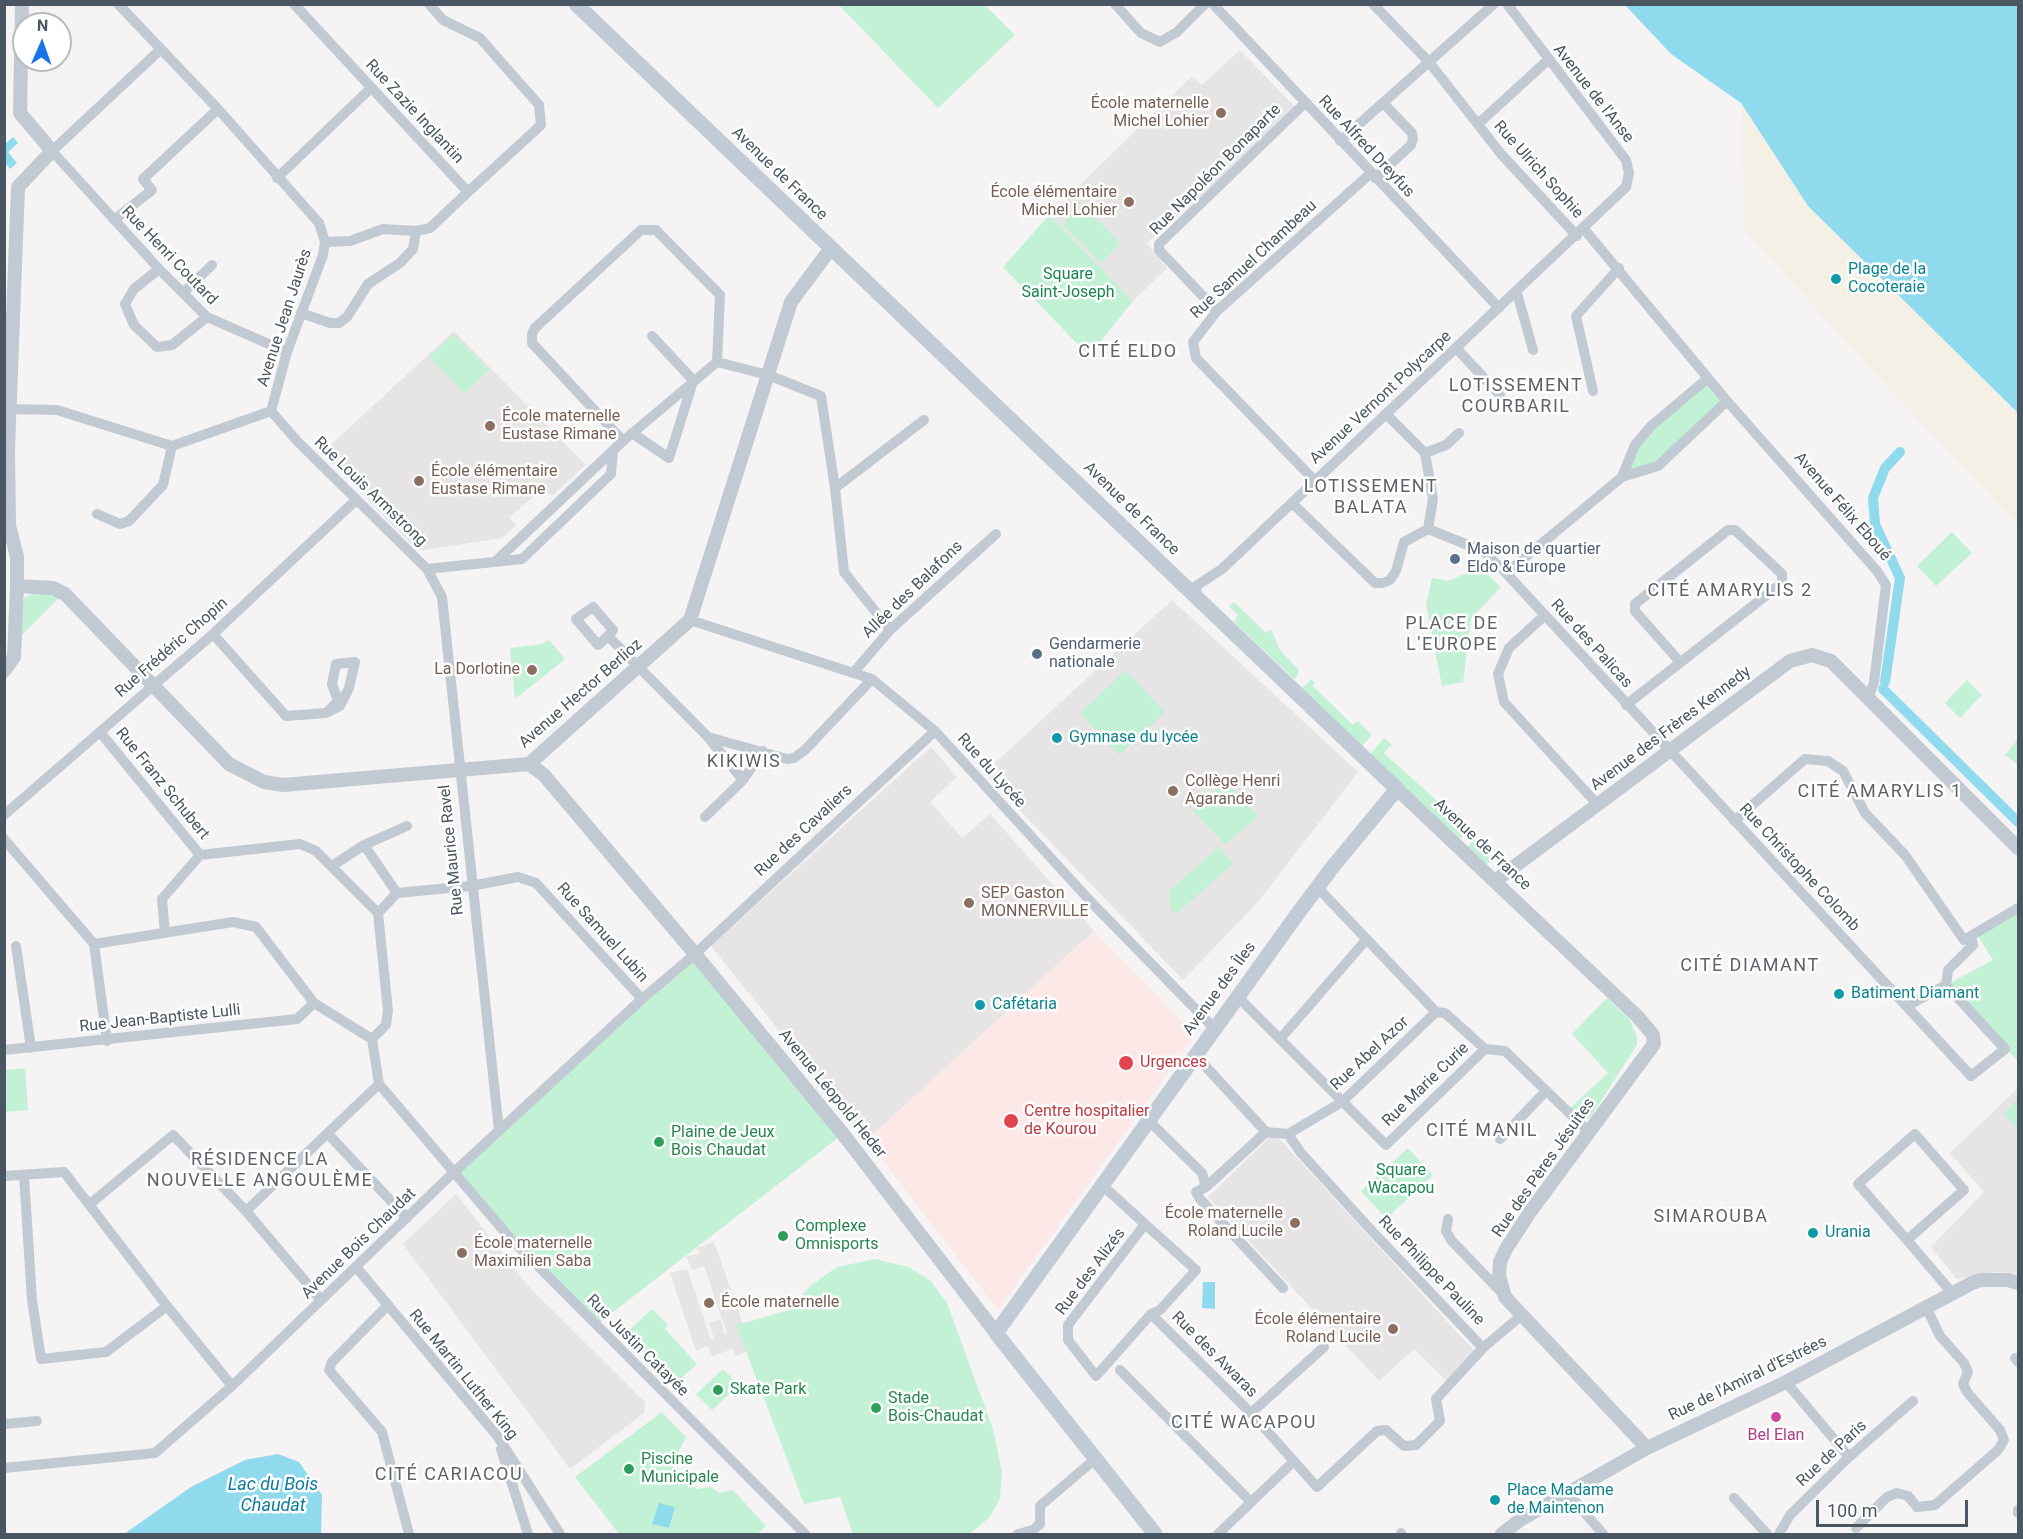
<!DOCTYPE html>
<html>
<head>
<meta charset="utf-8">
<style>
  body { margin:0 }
  #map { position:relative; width:2023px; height:1539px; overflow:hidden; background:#f5f3f3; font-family:Roboto,sans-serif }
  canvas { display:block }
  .frame { position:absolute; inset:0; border:6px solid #4a5661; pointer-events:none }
  .north { position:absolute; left:12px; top:12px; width:60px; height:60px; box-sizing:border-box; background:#fff; border:2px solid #b7bbc0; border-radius:50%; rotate:2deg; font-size:16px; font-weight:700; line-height:24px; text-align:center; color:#4a5661 }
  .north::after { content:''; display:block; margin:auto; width:21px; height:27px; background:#1a73e8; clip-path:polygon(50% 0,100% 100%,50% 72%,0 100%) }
  .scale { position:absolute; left:1816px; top:1500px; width:152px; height:27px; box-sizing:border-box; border:3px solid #4a5661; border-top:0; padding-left:8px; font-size:18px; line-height:21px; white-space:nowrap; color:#4a5661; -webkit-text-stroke:4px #fff; paint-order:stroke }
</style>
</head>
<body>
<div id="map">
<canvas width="2023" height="1539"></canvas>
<div class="frame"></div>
<div class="north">N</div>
<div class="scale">100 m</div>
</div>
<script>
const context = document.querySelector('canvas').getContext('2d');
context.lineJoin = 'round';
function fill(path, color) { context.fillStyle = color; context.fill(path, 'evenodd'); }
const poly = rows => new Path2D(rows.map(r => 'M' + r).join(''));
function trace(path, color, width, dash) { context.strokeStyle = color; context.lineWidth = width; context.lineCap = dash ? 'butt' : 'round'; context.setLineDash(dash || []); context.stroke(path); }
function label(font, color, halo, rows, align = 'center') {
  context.font = font + ' Roboto,sans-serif'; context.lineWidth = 5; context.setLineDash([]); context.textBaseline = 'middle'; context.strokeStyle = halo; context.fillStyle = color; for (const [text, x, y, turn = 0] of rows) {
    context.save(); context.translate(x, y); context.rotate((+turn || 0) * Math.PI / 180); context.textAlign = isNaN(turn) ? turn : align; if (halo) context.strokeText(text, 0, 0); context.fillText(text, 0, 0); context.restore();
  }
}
fill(poly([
  [1240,50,1295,107,1211,188,1147,243,1167,268,1133,301,1049,215,1192,76,1202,85],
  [454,331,586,465,553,495,539,492,509,517,516,525,502,538,418,551,322,453],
  [1172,600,1358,772,1258,902,1183,980,984,773],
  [931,747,957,777,930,802,962,838,990,814,1094,931,867,1140,711,946],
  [2018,1088,2018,1274,1997,1272,1957,1279,1931,1247,1984,1192,1950,1153],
  [1274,1133,1478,1355,1449,1383,1414,1349,1379,1381,1208,1197],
  [456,1194,531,1289,645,1402,644,1413,570,1469,403,1244],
  [714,1242,752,1349,736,1356,733,1349,712,1356,708,1346,696,1351,670,1273,687,1269,711,1339,714,1338,709,1323,721,1319,724,1333,727,1333,704,1266,692,1270,686,1256,699,1254,697,1248]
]), '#e6e4e5');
fill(poly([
  [1094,931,1195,1035,998,1310,867,1140]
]), '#fce8e6');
fill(poly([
  [839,5,985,5,1015,35,938,108],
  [1082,204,1121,243,1101,263,1062,224],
  [1049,215,1133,301,1089,356,1003,267],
  [454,334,489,370,464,393,429,357],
  [1708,378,1727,401,1658,466,1622,477,1635,445],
  [1952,532,1972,553,1936,586,1917,566],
  [1479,567,1501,587,1471,619,1463,682,1442,686,1426,605,1432,578,1449,581],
  [33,593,46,593,59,598,20,637,21,604,25,597],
  [1234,602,1266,633,1271,629,1280,650,1298,669,1298,675,1294,679,1234,622,1238,615,1229,606],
  [549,640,565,659,515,699,510,648,542,644],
  [1126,670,1165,712,1119,755,1080,713],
  [1311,679,1315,683,1313,686,1353,725,1358,721,1372,735,1362,746,1302,688],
  [1967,680,1982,695,1960,718,1945,703],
  [1384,738,1392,744,1384,753,1455,817,1459,813,1464,819,1466,832,1460,839,1370,755],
  [2018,739,2018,765,2005,755],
  [1225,781,1258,816,1225,845,1193,810],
  [1484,837,1490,862,1485,865,1468,847,1474,839],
  [1219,847,1234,863,1176,914,1170,908,1170,890],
  [2018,908,2018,1061,1946,985,1993,960,1976,933],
  [695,954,843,1134,595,1326,453,1173],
  [1607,998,1630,1020,1637,1037,1637,1045,1590,1118,1581,1120,1568,1110,1608,1073,1572,1034],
  [25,1068,28,1110,5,1112,5,1070],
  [2018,1099,2018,1130,2003,1114],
  [1408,1148,1433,1175,1386,1219,1361,1191],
  [875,1259,908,1267,930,1280,947,1303,993,1429,1002,1472,1000,1498,989,1518,969,1534,853,1534,840,1497,804,1504,736,1325,790,1310,809,1287,837,1267],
  [652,1309,668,1325,665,1329,697,1364,675,1384,626,1333],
  [723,1369,739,1385,712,1410,696,1394],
  [662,1412,686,1437,672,1464,675,1479,687,1483,691,1480,696,1489,711,1487,719,1493,733,1490,766,1526,757,1534,619,1534,575,1477]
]), '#c3f1d5');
fill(poly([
  [1741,103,1808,206,2018,413,2018,525,1871,369,1745,230]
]), '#f5f0e5');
fill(poly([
  [1625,5,2018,5,2018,413,1808,206,1741,103,1671,54],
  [13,137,18,143,8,152,17,163,10,169,5,162,5,144],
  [1203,1282,1215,1282,1215,1309,1202,1308],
  [278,1454,299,1462,322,1495,321,1534,124,1534,191,1487,245,1460],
  [659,1503,675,1507,669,1528,652,1524]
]), '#90daee');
trace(poly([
  [1885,682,1900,578,1875,524,1873,498,1885,468,1900,452],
  [1883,689,2018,822]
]), '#90daee', 10);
trace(poly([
  [294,4,468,192,430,228,416,231],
  [429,4,443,20,480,38,539,105,541,125,468,192],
  [1115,4,1141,33,1160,42,1177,32,1205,4],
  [1213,4,1499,308],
  [1373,4,1429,62,1501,154,1577,236],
  [160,50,52,151,159,269,207,317,287,352],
  [1478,124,1548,60],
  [1340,141,1494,4],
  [277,178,371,88],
  [1375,178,1411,145,1413,139,1412,133,1383,103],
  [114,220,152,190,143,179,218,109],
  [1584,229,1727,401,1877,571,1886,585,1874,682,1868,700],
  [159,269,134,289,125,304,134,325,157,347,172,345,207,317],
  [184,292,212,265],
  [1517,293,1533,350],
  [1217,311,1159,250,1159,244,1305,103],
  [301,313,330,323,339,323,347,317,368,284,400,263,413,249,416,231,383,229,350,241,325,242],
  [1456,348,1500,395],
  [1593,391,1576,316,1619,268],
  [9,409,57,410,172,446,271,411,287,352,323,255,325,242,319,223,218,109,118,4],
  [271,411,298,442,427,569,522,559,611,474,613,451],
  [1386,414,1425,453,1433,499,1428,529],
  [632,433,669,458,691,388,693,380,652,336],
  [623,441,532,343,532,334,535,328,641,230,656,230,720,295,717,362],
  [1425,453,1446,445,1459,433],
  [1622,477,1635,445,1651,426,1708,378],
  [1315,481,1196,358,1193,342,1217,311,1371,173],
  [835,488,924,420],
  [1292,503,1375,583,1383,583,1390,580,1396,571,1404,542,1428,529],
  [97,514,120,524,129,521,163,485,172,446],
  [1428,529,1483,551,1506,573,1971,1076,2005,1049,1946,985,1907,1006],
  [495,562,623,441,717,362,768,375,821,396,835,488,844,572,890,630],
  [427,569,442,597,499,1131],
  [1506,573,1622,477,1658,466,1727,401],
  [1197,599,1196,586,1222,569,1258,535,1626,187,1629,173,1626,160,1507,4],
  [1544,616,1509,648,1498,674,1504,702,1598,805],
  [690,620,872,679,935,731,1092,903,1214,1028],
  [213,634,286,716,326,713,340,706,349,688,355,662,336,664,332,684,338,701,326,713],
  [608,636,598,645,576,619,593,607,613,630,608,636,708,737,787,759,794,758,805,750,872,679],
  [854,672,890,630,996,534],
  [1626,705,1782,583,1782,574,1735,530,1728,530,1635,604,1635,611,1680,662],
  [100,732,200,855],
  [708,737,743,780,763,751],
  [4,815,213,634,356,500],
  [705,817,743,780],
  [1734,821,1805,759,1828,761,1843,771,1865,813,1905,855,1964,940,2018,908],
  [4,839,94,944,233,922,256,927,314,1003,372,1039,379,1084,509,1237,805,1534],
  [364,845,407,826],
  [332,866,364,845,397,893],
  [1317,887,1436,1012,1445,1013,1485,1049],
  [378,913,397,893,471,886,518,877,536,883,642,999],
  [165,933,162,899,200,855,300,844,316,851,378,913,388,1011,386,1025,372,1039],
  [94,944,107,1041],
  [16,946,31,1048],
  [1946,985,1948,970,1973,945,1971,936],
  [1237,996,1386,1145,1485,1049,1505,1051,1589,1132],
  [1281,1038,1366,940],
  [4,1050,297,1019,314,1003],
  [1195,1055,1266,1132],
  [1149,1121,1202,1173,1206,1187,1196,1192,1200,1199,1283,1288],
  [328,1134,407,1218],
  [1288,1134,1301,1153,1372,1231,1483,1348],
  [1500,1139,1545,1092],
  [24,1175,32,1300,41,1359,106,1352,167,1306],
  [4,1176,64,1172,167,1306,232,1386],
  [1102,1185,1145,1224,1196,1270,1160,1310,1151,1314,1096,1376,1068,1340,1068,1325,1145,1224],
  [1206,1187,1266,1132,1288,1134,1342,1102,1436,1012],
  [90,1204,173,1135,246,1211,321,1300],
  [246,1211,379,1084],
  [1448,1219,1446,1231,1451,1240,1503,1294],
  [1907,1240,1858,1184,1915,1134,1964,1190,1907,1240,1953,1294],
  [357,1268,498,1437,560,1534],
  [387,1306,332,1362,329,1370,382,1432,409,1534],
  [1151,1314,1251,1413,1317,1487,1377,1431,1386,1430,1404,1446,1416,1445,1440,1421,1436,1399,1483,1348,1523,1314],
  [2015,1358,2018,1362],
  [1120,1370,1251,1502],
  [1786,1382,1849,1457],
  [1251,1413,1324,1347],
  [4,1424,37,1421],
  [501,1449,528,1534],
  [4,1468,155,1453,232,1386,453,1173,642,999,695,954,935,731],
  [1568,1493,1603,1534],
  [1734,1498,1767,1534],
  [2018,1510,2018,1513],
  [1856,1528,1887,1497,1897,1493,1908,1496,1917,1507,1935,1505,1998,1450,2004,1440,2000,1430,1967,1392,1963,1384,1968,1372,1964,1363,1940,1336,1927,1309],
  [1018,1534,1033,1530,1040,1524,1040,1506,1094,1460],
  [1218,1534,1292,1463],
  [1401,1534,1401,1533],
  [1779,1534,1790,1515,1849,1457,1913,1401]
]), '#c1cad2', 10);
trace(poly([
  [17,586,53,588,65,594,229,764,264,782,283,785,529,764,690,620,791,302,831,248],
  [4,671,14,657,17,586,17,557,9,525,8,449,18,187,52,151,20,113,22,4],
  [529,764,544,775,695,954,843,1134,996,1333],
  [1397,789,1638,1017,1653,1035,1654,1044,1530,1212,1506,1249,1500,1262,1499,1276,1505,1297,1647,1448],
  [1495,881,1790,661,1812,655,1831,661,2018,848],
  [1502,1534,1520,1520,1647,1448,1786,1382,1972,1283,1981,1280,2008,1280,2018,1283]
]), '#c1cad2', 14);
trace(poly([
  [576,4,1397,789,1331,869,1296,916,996,1333,1155,1534]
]), '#c1cbd6', 15);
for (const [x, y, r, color] of [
  [1221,113,6,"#8d6e63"],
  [1129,202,6,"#8d6e63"],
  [1836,279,6,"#0f9aa8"],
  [490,426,6,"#8d6e63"],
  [419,481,6,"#8d6e63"],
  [1455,559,6,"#5c6f8a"],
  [1037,654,6,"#5c6f8a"],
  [532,670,6,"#8d6e63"],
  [1057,738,6,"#0f9aa8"],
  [1173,791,6,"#8d6e63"],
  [969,903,6,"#8d6e63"],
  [1839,994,6,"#0f9aa8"],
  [980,1005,6,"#0f9aa8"],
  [1126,1063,8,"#e0444e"],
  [1011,1121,8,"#e0444e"],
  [659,1142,6,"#2e9e5b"],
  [1295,1223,6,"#8d6e63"],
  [1813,1233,6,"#0f9aa8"],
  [783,1236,6,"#2e9e5b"],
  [462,1253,6,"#8d6e63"],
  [709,1303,6,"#8d6e63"],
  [1393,1329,6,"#8d6e63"],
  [718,1390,6,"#2e9e5b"],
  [876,1408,6,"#2e9e5b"],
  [1776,1417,6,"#d1479c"],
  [629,1469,6,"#2e9e5b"],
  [1495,1500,6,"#0f9aa8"]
]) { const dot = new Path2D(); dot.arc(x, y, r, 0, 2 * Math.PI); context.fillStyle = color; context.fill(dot); trace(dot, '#fff', 2); }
label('16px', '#4a5661', '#fff', [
  ["Avenue de l'Anse",1593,94,52],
  ["Rue Zazie Inglantin",414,112,47],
  ["Rue Alfred Dreyfus",1366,147,47],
  ["Rue Napoléon Bonaparte",1216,170,-45],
  ["Rue Ulrich Sophie",1538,170,48],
  ["Avenue de France",779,174,44],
  ["Rue Henri Coutard",169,256,46],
  ["Rue Samuel Chambeau",1254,260,-43],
  ["Avenue Jean Jaurès",285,318,-72],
  ["Avenue Vernont Polycarpe",1381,398,-43],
  ["Rue Louis Armstrong",370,492,44],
  ["Avenue Félix Eboué",1842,507,49],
  ["Avenue de France",1131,509,44],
  ["Allée des Balafons",913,590,-44],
  ["Rue des Palicas",1591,644,48],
  ["Rue Frédéric Chopin",172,648,-41],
  ["Avenue Hector Berlioz",581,694,-41],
  ["Avenue des Frères Kennedy",1671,729,-37],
  ["Rue du Lycée",991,771,48],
  ["Rue Franz Schubert",162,784,51],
  ["Rue des Cavaliers",804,831,-43],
  ["Avenue de France",1482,845,43],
  ["Rue Maurice Ravel",452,850,-96],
  ["Rue Christophe Colomb",1799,868,47],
  ["Rue Samuel Lubin",602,933,48],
  ["Avenue des Îles",1220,989,-54],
  ["Rue Jean-Baptiste Lulli",160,1019,-6],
  ["Rue Abel Azor",1370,1054,-43],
  ["Rue Marie Curie",1426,1085,-44],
  ["Avenue Léopold Heder",832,1094,51],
  ["Rue des Pères Jésuites",1544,1168,-55],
  ["Avenue Bois Chaudat",359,1244,-44],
  ["Rue Philippe Pauline",1431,1271,46],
  ["Rue des Alizés",1091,1272,-53],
  ["Rue Justin Catayée",637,1346,45],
  ["Rue des Awaras",1214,1355,45],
  ["Rue Martin Luther King",463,1375,51],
  ["Rue de l'Amiral d'Estrées",1748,1379,-26],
  ["Rue de Paris",1832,1454,-43]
]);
label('16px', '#785e54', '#fff', [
  ["École maternelle",1209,104,"right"],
  ["Michel Lohier",1209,122,"right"],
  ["École élémentaire",1117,193,"right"],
  ["Michel Lohier",1117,211,"right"],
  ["École maternelle",502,417],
  ["Eustase Rimane",502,435],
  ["École élémentaire",431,472],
  ["Eustase Rimane",431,490],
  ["La Dorlotine",520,670,"right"],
  ["Collège Henri",1185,782],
  ["Agarande",1185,800],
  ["SEP Gaston",981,894],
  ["MONNERVILLE",981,912],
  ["École maternelle",1283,1214,"right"],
  ["Roland Lucile",1283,1232,"right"],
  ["École maternelle",474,1244],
  ["Maximilien Saba",474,1262],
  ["École maternelle",721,1303],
  ["École élémentaire",1381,1320,"right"],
  ["Roland Lucile",1381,1338,"right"]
], 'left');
label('16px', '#0d838f', '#fff', [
  ["Plage de la",1848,270],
  ["Cocoteraie",1848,288],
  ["Gymnase du lycée",1069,738],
  ["Batiment Diamant",1851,994],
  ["Cafétaria",992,1005],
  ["Urania",1825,1233],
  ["Place Madame",1507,1491],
  ["de Maintenon",1507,1509]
], 'left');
label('16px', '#17864f', '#fff', [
  ["Square",1068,275],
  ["Saint-Joseph",1068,293],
  ["Square",1401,1171],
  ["Wacapou",1401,1189]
]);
label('16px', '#4e5e75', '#fff', [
  ["Maison de quartier",1467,550],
  ["Eldo & Europe",1467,568],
  ["Gendarmerie",1049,645],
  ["nationale",1049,663]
], 'left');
label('16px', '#be3a42', '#fff', [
  ["Urgences",1140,1063],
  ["Centre hospitalier",1024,1112],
  ["de Kourou",1024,1130]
], 'left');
label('16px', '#27864d', '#fff', [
  ["Plaine de Jeux",671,1133],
  ["Bois Chaudat",671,1151],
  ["Complexe",795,1227],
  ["Omnisports",795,1245],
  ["Skate Park",730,1390],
  ["Stade",888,1399],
  ["Bois-Chaudat",888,1417],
  ["Piscine",641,1460],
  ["Municipale",641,1478]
], 'left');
label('16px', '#b23c85', '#fff', [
  ["Bel Elan",1776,1436]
]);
context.letterSpacing = '1.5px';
label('18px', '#5f6368', '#fff', [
  ["CITÉ ELDO",1128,352],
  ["LOTISSEMENT",1516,386],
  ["COURBARIL",1516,407],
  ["LOTISSEMENT",1371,487],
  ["BALATA",1371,508],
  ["CITÉ AMARYLIS 2",1730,591],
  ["PLACE DE",1452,624],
  ["L'EUROPE",1452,645],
  ["KIKIWIS",744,762],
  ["CITÉ AMARYLIS 1",1880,792],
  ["CITÉ DIAMANT",1750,966],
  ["CITÉ MANIL",1482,1131],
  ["RÉSIDENCE LA",260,1160],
  ["NOUVELLE ANGOULÈME",260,1181],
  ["SIMAROUBA",1711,1217],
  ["CITÉ WACAPOU",1244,1423],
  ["CITÉ CARIACOU",449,1475]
]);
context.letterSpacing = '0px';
label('italic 18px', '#0c7c9b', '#fff', [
  ["Lac du Bois",273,1485],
  ["Chaudat",273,1506]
]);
</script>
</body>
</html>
